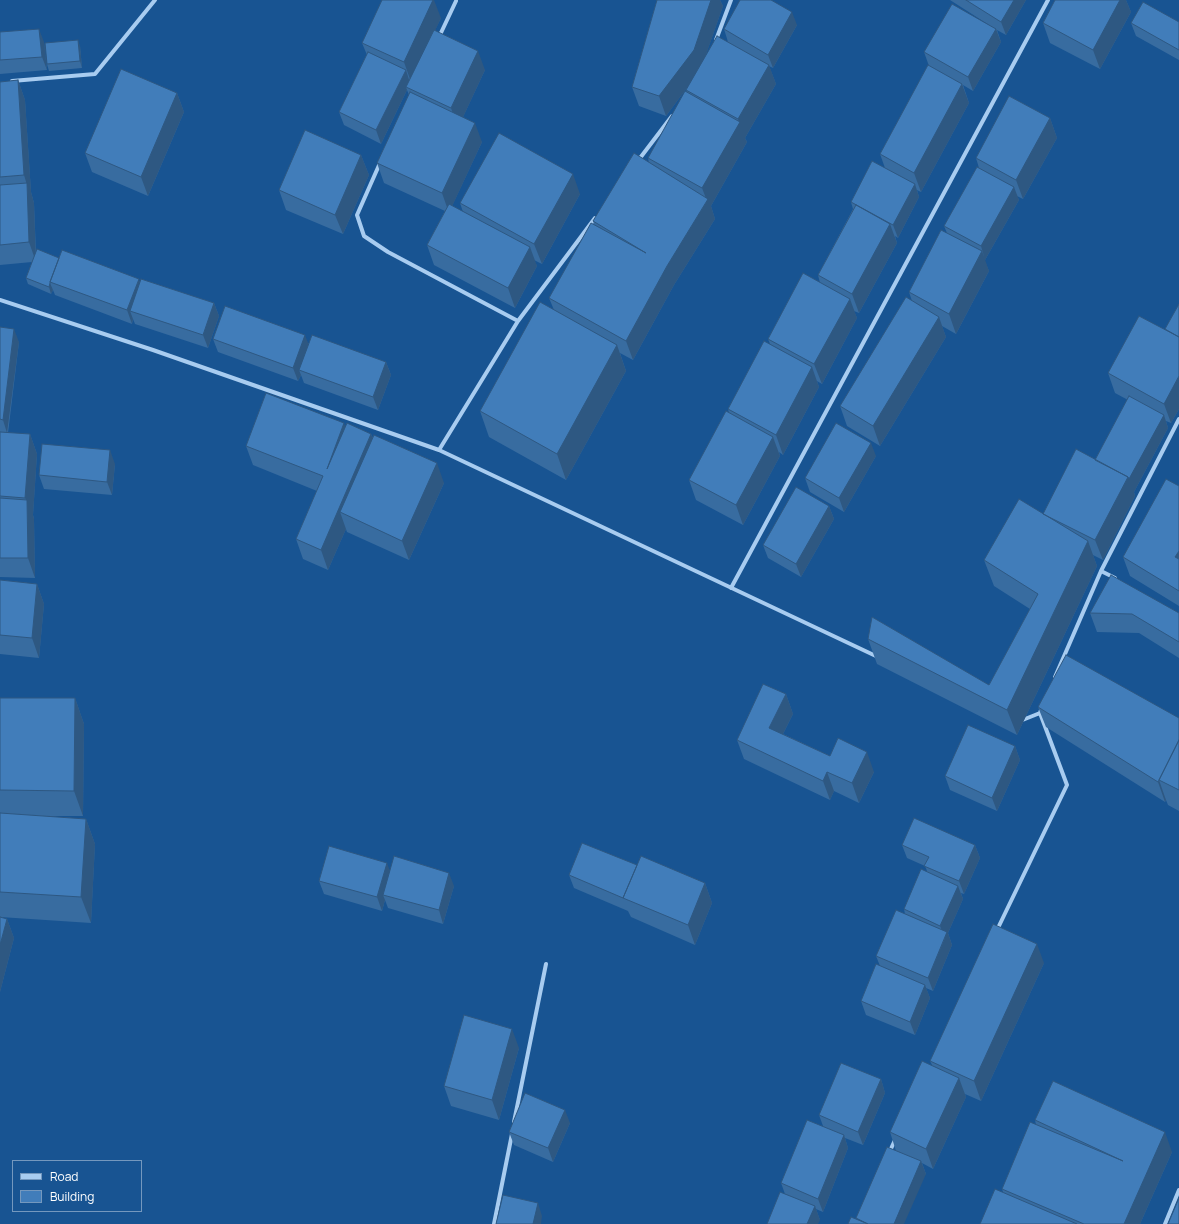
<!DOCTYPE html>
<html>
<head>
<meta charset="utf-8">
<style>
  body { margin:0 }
  #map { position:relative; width:1179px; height:1224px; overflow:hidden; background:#185492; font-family:Manrope,sans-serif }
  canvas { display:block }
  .legend { position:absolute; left:12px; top:1160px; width:130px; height:52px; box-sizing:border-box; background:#185492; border:1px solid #7498be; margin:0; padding:5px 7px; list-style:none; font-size:12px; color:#fff }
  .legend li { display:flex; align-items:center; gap:8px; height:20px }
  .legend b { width:20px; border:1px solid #7498be }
</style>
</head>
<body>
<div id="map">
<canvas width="1179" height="1224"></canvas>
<ul class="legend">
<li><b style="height:5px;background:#a8ccf0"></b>Road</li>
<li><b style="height:11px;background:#417dba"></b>Building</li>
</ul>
</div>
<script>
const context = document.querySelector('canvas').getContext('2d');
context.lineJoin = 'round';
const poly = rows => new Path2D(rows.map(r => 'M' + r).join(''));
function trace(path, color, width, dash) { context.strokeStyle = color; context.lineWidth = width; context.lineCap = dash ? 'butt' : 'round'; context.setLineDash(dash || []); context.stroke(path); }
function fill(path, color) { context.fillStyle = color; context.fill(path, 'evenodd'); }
trace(poly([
  [439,37,456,1],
  [716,40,731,0],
  [12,81,95,74,155,0],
  [637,162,672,116],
  [380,163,357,215,364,236,388,252,518,321],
  [0,300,153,350,439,450,878,657],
  [439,450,518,321,595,218],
  [1101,571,1115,578],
  [731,588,1048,0],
  [1055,677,1101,571,1179,419],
  [1020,721,1040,713,1042,707],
  [997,930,1067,785,1040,713],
  [514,1122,546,964],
  [889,1153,895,1140],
  [494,1224,512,1134],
  [1165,1224,1179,1190]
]), '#a8ccf0', 4);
fill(poly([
  [657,0,720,0,723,6,705,57,728,42,724,29,797,25,773,68,769,66,776,84,745,138,747,142,711,206,715,219,674,285,633,360,620,353,626,371,566,480,489,437,480,411,554,310,549,298,594,224,593,221,649,163,648,158,687,93,686,90,689,85,666,116,639,106,632,87],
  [950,0,1026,0,1006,35,997,30,1001,42,973,91,963,85,969,103,921,192,917,190,919,197,898,238,895,236,897,243,859,313,854,311,857,318,822,384,817,381,819,387,783,455,779,452,780,456,743,525,696,500,689,480,729,413,728,409,770,344,768,339,820,283,818,275,853,209,851,202,885,168,880,154,929,66,924,52,989,25],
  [1055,0,1126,0,1131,12,1100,69,1050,43,1043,23],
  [441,18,435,30,485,70,463,117,482,142,452,206,463,212,460,203,580,194,542,264,534,260,537,266,515,308,434,265,427,245,445,211,384,183,377,163,409,95,407,90,381,144,344,125,339,112,367,55,362,43],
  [1179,22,1179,60,1136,36,1131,23],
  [0,32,44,42,47,70,0,74],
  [80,46,82,68,49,71,47,64],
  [18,80,25,100,31,192,34,203,36,253,59,258,214,303,219,316,208,348,135,324,133,319,132,324,55,295,53,290,51,294,28,284,26,278,32,262,0,265,0,82],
  [177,93,184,112,148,196,92,172,85,153],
  [1050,118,1057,138,1023,199,1017,196,1019,200,985,260,984,259,989,271,956,334,942,326,946,337,880,446,847,426,840,406,912,301,909,292,947,233,944,226,979,168,976,158],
  [361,155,369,175,343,234,286,210,279,190],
  [1179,304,1179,409,1171,423,1166,421,1168,428,1134,492,1135,496,1103,560,1093,555,1097,566,1017,735,877,664,868,639,989,685,1030,609,994,586,984,560,1043,514,1095,460,1128,400,1115,393,1108,373,1165,329],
  [0,327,19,342,8,433,30,434,37,454,33,515,34,519,35,578,0,577],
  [213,339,308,343,386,362,391,375,378,410,304,383,301,375,298,381,218,352],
  [345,426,371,434,373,438,444,483,409,560,347,532,346,529,328,570,303,559,296,539,317,491,253,465,246,446],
  [876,456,844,512,810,492,805,478],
  [115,464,112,495,44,489,39,475],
  [1179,486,1179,606,1130,576,1123,557],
  [829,506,834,519,801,577,768,558,763,545],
  [0,580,37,584,44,604,39,658,0,654],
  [1090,613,1179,613,1179,658,1139,633,1097,632],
  [786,694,793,714,783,734,830,756,874,772,859,803,834,791,830,800,744,759,737,740],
  [0,698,75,698,84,724,83,816,46,816,86,819,95,844,91,923,0,917,7,919,14,938,0,992],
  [1038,707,1179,718,1179,811,1168,805,1166,800,1165,802,1046,727],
  [1015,746,1020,760,997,811,950,790,945,776],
  [902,845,975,845,980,858,964,894,961,893,963,899,948,933,952,945,933,991,926,988,930,998,915,1035,866,1015,861,1001,880,966,876,956,905,914,904,909,927,871,925,866,907,858],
  [637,865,705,883,712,903,695,945,631,917,628,911,574,888,569,875],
  [390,870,454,886,443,924,388,908,385,900,382,911,324,894,319,881],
  [1044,963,981,1101,965,1094,966,1097,933,1169,922,1163,926,1174,856,1219,896,1151,890,1132,932,1065,930,1061],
  [519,1048,499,1120,451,1106,444,1086],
  [881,1079,885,1093,863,1145,845,1138,848,1148,823,1212,816,1209,820,1220,785,1194,781,1183,823,1126,819,1115],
  [1035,1120,1172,1152,1140,1224,980,1224,1003,1192,1002,1189,1036,1125],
  [570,1123,553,1162,514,1145,509,1132]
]), '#386ca0');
fill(poly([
  [433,0,434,0,441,18,411,82,404,62],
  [711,0,720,0,723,6,701,69,666,116,659,96],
  [1014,0,1026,0,1006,35,1001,22],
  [1120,0,1126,0,1131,12,1100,69,1093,50],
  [792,12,797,25,773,68,768,55],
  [39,29,44,42,47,70,42,57],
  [996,29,1001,42,973,91,968,77],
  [78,40,80,46,82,68,80,61],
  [478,51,485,70,458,128,451,108],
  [769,65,776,84,745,138,747,142,711,206,715,219,674,285,633,360,626,341,667,266,707,201,702,188,739,123,738,119],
  [406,70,410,83,406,87,407,90,381,144,376,130],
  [18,80,25,100,31,192,34,203,36,262,29,242,27,185,24,175],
  [962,84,969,103,921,192,914,173],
  [177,93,184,112,148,196,141,177],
  [1050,118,1057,138,1023,199,1016,180],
  [475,123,482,142,449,213,442,193],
  [361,155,369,175,343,234,335,215],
  [573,174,580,194,542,264,534,244],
  [915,184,919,197,898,238,893,225],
  [1014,187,1019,200,985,260,981,246],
  [890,224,897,243,859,313,852,294],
  [530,247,537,266,515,308,508,288],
  [982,251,989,271,956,334,949,314],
  [139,279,143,292,130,311,133,319,132,324,127,310],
  [50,283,53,290,51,294,49,287],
  [850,299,857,318,822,384,814,364],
  [214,303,219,316,208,348,203,335],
  [939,317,946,337,880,446,873,426],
  [14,329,19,342,7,433,3,420],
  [305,335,310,348,299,370,301,375,298,381,293,368],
  [617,345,626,371,566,480,557,454],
  [386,362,391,375,378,410,373,397],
  [812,367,819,387,783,455,776,435],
  [1179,376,1179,409,1171,423,1164,404],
  [1164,415,1168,428,1134,492,1135,496,1103,560,1095,540,1128,477],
  [344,423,351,442,327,469],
  [30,434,37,454,33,515,34,519,35,578,28,558,27,502,25,498],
  [371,434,379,454,340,512,346,529,328,570,321,550],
  [773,437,780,456,743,525,736,505],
  [871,443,876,456,844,512,839,498],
  [110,450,115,464,112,495,107,482],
  [437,463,444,483,409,560,402,541],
  [829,506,834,519,801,577,796,564],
  [1088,541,1097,566,1017,735,1007,710],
  [1179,551,1179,567,1175,557],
  [37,584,44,604,39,658,32,638],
  [786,694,793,714,776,748,769,728],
  [75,698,84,724,83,816,74,791],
  [1015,746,1020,760,997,811,992,798],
  [867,752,874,772,859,803,852,783],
  [827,772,834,791,830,800,823,781],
  [1159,780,1166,800,1165,802,1158,782],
  [86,819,95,844,91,923,81,897],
  [975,845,980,858,964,894,959,881],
  [387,863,392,876,383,895,385,900,382,911,377,897],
  [449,873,454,886,443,924,439,910],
  [705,883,712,903,695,945,688,925],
  [958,886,963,899,948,933,952,945,933,991,928,978,945,938,940,926],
  [7,919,14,938,0,992,0,945],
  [1037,944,1044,963,981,1101,974,1081],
  [925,985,930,998,915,1035,910,1022],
  [512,1029,519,1048,499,1120,492,1100],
  [959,1078,966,1097,933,1169,926,1149],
  [881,1079,885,1093,863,1145,858,1132],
  [565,1110,570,1123,553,1162,548,1148],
  [1165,1132,1172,1152,1140,1224,1124,1224],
  [844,1135,848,1148,823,1212,818,1199],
  [921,1161,926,1174,904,1224,894,1224],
  [538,1203,542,1216,541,1224,533,1224],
  [815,1206,820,1220,818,1224,807,1224]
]), '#2e5882');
const building = poly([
  [382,0,433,0,404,62,362,43,382,0],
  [657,0,711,0,694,50,659,96,632,87,657,0],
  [740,0,771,0,792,12,768,55,724,29,740,0],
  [966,0,1014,0,1001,22,966,0],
  [1055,0,1120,0,1093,50,1043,23,1055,0],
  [1143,2,1179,22,1179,50,1131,23,1143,2],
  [952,4,996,29,968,77,924,52,952,4],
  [39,29,42,57,0,60,0,32,39,29],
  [434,30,478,51,451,108,406,87,434,30],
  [717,36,769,65,738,119,686,90,717,36],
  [78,40,80,61,47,64,45,43,78,40],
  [368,52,406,70,376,130,339,112,368,52],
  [928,65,962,84,914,173,880,154,928,65],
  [121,69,177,93,141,177,85,153,121,69],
  [18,80,24,175,0,177,0,82,18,80],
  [685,91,740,122,702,188,648,158,685,91],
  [410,92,475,123,442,193,377,163,410,92],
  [1009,96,1050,118,1016,180,976,158,1009,96],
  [305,130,361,155,335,215,279,190,305,130],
  [499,133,573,174,534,244,460,203,499,133],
  [634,153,708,199,667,266,626,341,549,298,591,223,646,253,593,221,634,153],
  [872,161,915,184,893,225,851,202,872,161],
  [977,167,1014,187,981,246,944,226,977,167],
  [27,183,29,242,0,245,0,185,27,183],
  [449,204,530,247,508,288,427,245,449,204],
  [856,205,890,224,852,294,818,275,856,205],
  [941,230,982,251,949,314,909,292,941,230],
  [37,249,59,258,50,282,50,283,49,287,26,278,37,249],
  [62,250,139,279,127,310,50,282,62,250],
  [803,273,850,299,814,364,768,339,803,273],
  [141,279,214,303,203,335,130,311,141,279],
  [906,297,939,317,873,426,840,406,906,297],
  [540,302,617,345,557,454,480,411,540,302],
  [1179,304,1179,337,1165,329,1179,304],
  [225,306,305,335,293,368,213,339,225,306],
  [1139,316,1179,337,1179,376,1164,404,1108,373,1139,316],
  [0,327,14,329,3,420,0,419,0,327],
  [312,335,386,362,373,397,299,370,312,335],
  [764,341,812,367,776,435,728,409,764,341],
  [266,393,344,423,327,469,347,423,371,434,321,550,296,539,323,476,246,446,266,393],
  [1129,396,1164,415,1129,479,1128,477,1095,460,1129,396],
  [726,411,773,437,736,505,689,480,726,411],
  [836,423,871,443,839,498,805,478,836,423],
  [0,432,30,434,25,498,0,496,0,432],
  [374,435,437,463,402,541,340,512,374,435],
  [42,444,110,450,107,482,39,475,42,444],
  [1076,449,1128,477,1095,540,1043,514,1076,449],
  [1166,479,1179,486,1179,551,1175,557,1179,559,1179,591,1123,557,1166,479],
  [796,487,829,506,796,564,763,545,796,487],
  [0,498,27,500,28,558,0,558,0,498],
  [1019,499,1088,541,1007,710,868,639,872,617,989,685,1038,594,984,560,1019,499],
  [1111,575,1179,613,1179,642,1132,614,1090,613,1111,575],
  [0,580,37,584,32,638,0,635,0,580],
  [1066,655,1179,718,1179,740,1158,782,1038,707,1066,655],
  [763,684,786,694,769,728,830,756,838,738,867,752,852,783,827,772,823,781,737,740,763,684],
  [0,698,75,698,74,791,0,790,0,698],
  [968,725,1015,746,992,798,945,776,968,725],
  [1179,740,1179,790,1159,780,1179,740],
  [0,813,86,819,81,897,0,892,0,813],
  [914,818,975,845,959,881,924,866,929,857,902,845,914,818],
  [582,843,637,865,623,898,569,875,582,843],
  [329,846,387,863,377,897,319,881,329,846],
  [394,856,449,873,439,910,383,895,394,856],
  [641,856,705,883,688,925,623,898,641,856],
  [921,869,958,886,940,926,904,909,921,869],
  [896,910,947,932,928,978,876,956,896,910],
  [0,917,7,919,0,945,0,917],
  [993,924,1037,944,974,1081,930,1061,993,924],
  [876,964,925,985,910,1022,861,1001,876,964],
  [464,1015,512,1029,492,1100,444,1086,464,1015],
  [922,1061,959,1078,926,1149,890,1132,922,1061],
  [841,1063,881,1079,858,1132,819,1115,841,1063],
  [1053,1081,1165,1132,1124,1224,1084,1224,1002,1189,1030,1122,1123,1161,1035,1120,1053,1081],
  [525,1093,565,1110,548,1148,509,1132,525,1093],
  [807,1120,844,1135,818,1199,781,1183,807,1120],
  [887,1147,921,1161,894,1224,868,1224,856,1218,887,1147],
  [995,1189,1077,1224,980,1224,995,1189],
  [780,1192,815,1206,807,1224,767,1224,780,1192],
  [503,1195,538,1203,533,1224,496,1224,503,1195],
  [1179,1198,1179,1224,1168,1224,1179,1198],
  [851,1217,868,1224,848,1224,851,1217]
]);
fill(building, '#417dba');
trace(building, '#2e5882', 1);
</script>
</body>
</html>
